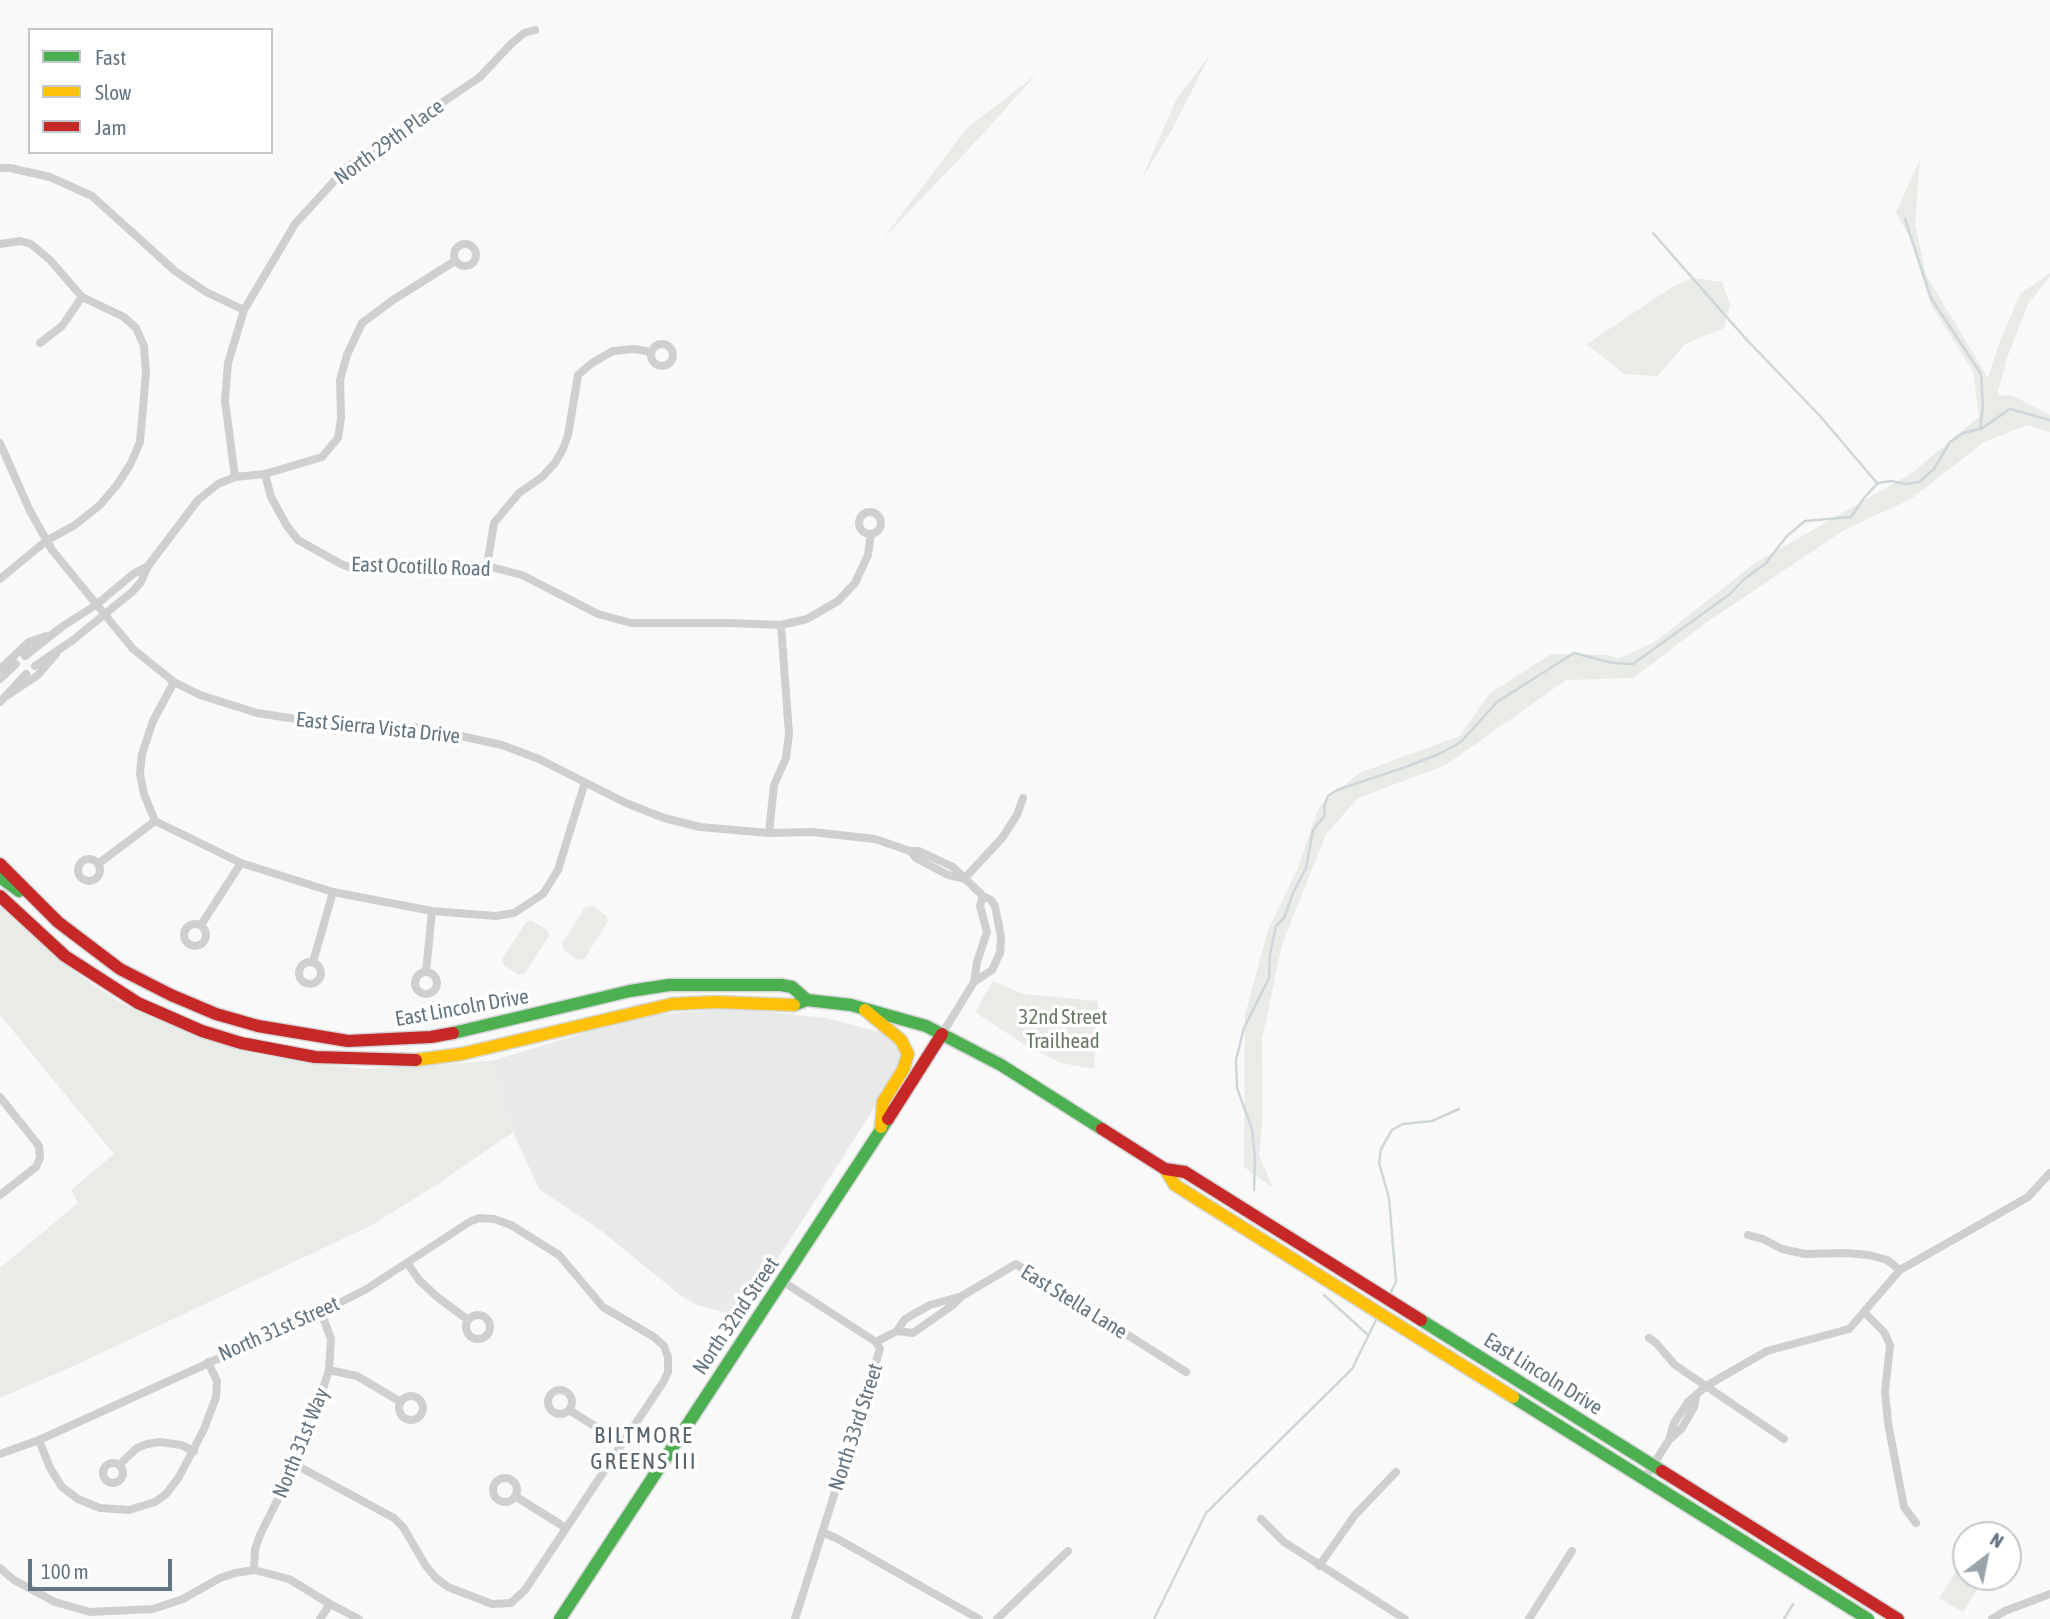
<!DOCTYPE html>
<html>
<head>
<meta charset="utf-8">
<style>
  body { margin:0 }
  #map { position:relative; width:2050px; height:1619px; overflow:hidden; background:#f9f9f9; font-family:"Asap Condensed",sans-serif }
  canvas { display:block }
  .legend { position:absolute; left:28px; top:28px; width:245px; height:126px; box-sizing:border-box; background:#fff; border:2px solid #c1c8cd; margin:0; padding:9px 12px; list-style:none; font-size:21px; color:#657683 }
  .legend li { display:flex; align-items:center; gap:14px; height:35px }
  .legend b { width:35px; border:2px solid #c1c8cd }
  .north { position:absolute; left:1952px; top:1521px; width:70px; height:70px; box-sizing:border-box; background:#fff; border:2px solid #c1c8cd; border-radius:50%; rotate:32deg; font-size:19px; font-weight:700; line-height:28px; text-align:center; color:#657683 }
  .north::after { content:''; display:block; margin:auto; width:24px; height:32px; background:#99a4ac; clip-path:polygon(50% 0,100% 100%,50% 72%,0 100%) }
  .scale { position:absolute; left:28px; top:1559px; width:144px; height:32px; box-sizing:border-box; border:4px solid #657683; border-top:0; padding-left:9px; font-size:21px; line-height:24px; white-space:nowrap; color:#657683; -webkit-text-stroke:5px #fff; paint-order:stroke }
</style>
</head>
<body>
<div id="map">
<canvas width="2050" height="1619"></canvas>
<ul class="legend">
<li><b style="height:9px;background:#4caf50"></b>Fast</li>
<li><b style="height:9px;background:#ffc107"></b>Slow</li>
<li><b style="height:9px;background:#c62828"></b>Jam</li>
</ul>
<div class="north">N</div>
<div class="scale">100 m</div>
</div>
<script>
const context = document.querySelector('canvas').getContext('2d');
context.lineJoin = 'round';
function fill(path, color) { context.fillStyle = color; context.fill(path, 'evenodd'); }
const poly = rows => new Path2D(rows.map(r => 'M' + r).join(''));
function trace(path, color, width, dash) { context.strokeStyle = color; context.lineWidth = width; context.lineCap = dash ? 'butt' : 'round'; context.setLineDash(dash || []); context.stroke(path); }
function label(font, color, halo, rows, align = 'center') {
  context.font = font + ' "Asap Condensed",sans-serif'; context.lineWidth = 7; context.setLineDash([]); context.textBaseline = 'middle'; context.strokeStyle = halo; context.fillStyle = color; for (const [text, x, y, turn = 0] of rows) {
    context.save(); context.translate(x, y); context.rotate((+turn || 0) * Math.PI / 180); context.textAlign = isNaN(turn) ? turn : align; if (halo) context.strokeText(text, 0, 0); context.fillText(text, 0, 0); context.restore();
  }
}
fill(poly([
  [711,1010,750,1010,826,1018,890,1035,904,1051,901,1066,738,1321,723,1312,697,1305,681,1296,603,1232,539,1189,513,1132,501,1097,492,1061,619,1022,660,1014]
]), '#e8e9e9');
fill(poly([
  [1210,55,1173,128,1141,180,1177,98],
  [1037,74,980,137,883,239,966,129],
  [1920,159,1915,224,1926,275,1988,378,1998,346,2020,294,2050,273,2050,277,2028,304,2007,358,1997,395,2013,396,2050,415,2050,432,2027,425,1984,442,1911,499,1844,530,1707,622,1633,678,1566,680,1446,765,1358,798,1326,834,1282,944,1262,1040,1263,1115,1259,1155,1273,1188,1244,1167,1245,1015,1268,930,1297,870,1319,807,1359,773,1460,736,1489,694,1551,654,1608,655,1618,659,1656,641,1755,563,1912,473,1979,417,1973,371,1931,305,1910,238,1896,212],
  [1693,278,1722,282,1730,304,1724,328,1685,344,1658,376,1624,374,1587,344,1672,287],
  [0,906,57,958,89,982,126,1006,201,1038,255,1054,316,1064,367,1069,492,1061,501,1097,513,1132,438,1184,372,1225,80,1363,0,1398,0,1268,78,1203,71,1190,114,1154,0,1015],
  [592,906,606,915,608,921,585,958,578,960,564,950,562,944,585,907],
  [532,921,547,930,549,936,525,973,519,975,504,965,502,959,526,922],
  [993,981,1023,994,1098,1001,1094,1069,1061,1063,1025,1045,975,1012],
  [1966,1556,1966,1577,1985,1577,1963,1612,1939,1598]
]), '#e8ebe6');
trace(poly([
  [1653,233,1746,339,1820,416,1877,483],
  [1981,429,2010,409,2050,420],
  [1254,1190,1255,1159,1252,1129,1237,1088,1236,1060,1244,1028,1269,978,1270,954,1276,926,1284,918,1293,893,1306,868,1313,830,1325,815,1324,806,1328,796,1337,790,1403,768,1439,754,1461,742,1497,702,1574,653,1613,663,1633,664,1730,594,1743,580,1765,564,1787,536,1805,521,1851,517,1864,498,1878,483,1891,481,1906,484,1919,482,1934,469,1950,442,1963,433,1980,429,1983,406,1981,374,1931,298,1905,219],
  [1390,1294,1396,1282,1389,1198,1379,1163,1381,1149,1392,1130,1403,1124,1432,1121,1459,1109],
  [1324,1295,1368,1335],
  [1154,1619,1206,1513,1352,1369,1377,1318],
  [1784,1619,1793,1604]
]), '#ced6d9', 2.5);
const fast = poly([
  [0,877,19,891],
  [794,1005,807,1000,851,1005,926,1026,1001,1065,1102,1129],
  [453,1033,630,991,669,985,781,985,792,987,807,1000],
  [1421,1320,1662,1471],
  [1513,1397,1868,1619],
  [560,1619,888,1119]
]);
const slow = poly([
  [865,1010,901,1040,908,1054,903,1070,883,1102,881,1127],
  [416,1060,461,1054,672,1004,716,1002,794,1005],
  [1165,1169,1175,1185,1513,1397]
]);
const jam = poly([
  [0,864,58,922,120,969,171,995,216,1014,258,1026,348,1041,431,1037,453,1033],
  [0,896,65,956,138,1003,202,1031,241,1043,315,1057,416,1060],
  [888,1119,942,1034],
  [1102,1129,1165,1169,1185,1172,1421,1320],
  [1662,1471,1898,1619]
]);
trace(fast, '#d5d6d7', 15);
trace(slow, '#d5d6d7', 15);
trace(jam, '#d5d6d7', 15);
trace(poly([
  [0,168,10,168,50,177,92,196,175,271,206,292,244,310],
  '454 255a11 11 0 1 1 22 0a11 11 0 1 1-22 0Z',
  [0,244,20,241,31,244,50,260,82,297,124,317,136,328,144,346,146,373,140,442,130,465,117,485,100,505,75,525,46,541,0,579],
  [40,343,62,326,82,297],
  '651 355a11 11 0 1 1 22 0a11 11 0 1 1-22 0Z',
  [0,443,30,511,52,550,133,649,174,682,200,695,257,713,322,723,424,728,502,745,539,759,626,803,664,818,700,827,769,833,812,832,875,839,910,851,919,851,953,867,983,896,991,900,995,906,1001,937,1000,953,992,970,974,982],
  [265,474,271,497,287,526,298,540,341,564,354,569,426,564,487,566,522,575,598,614,631,623,728,623,781,625,807,619,838,601,855,583,868,555,871,534],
  [235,477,225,401,228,363,244,310,295,224,347,167,480,77,511,44,524,33,535,30],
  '859 523a11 11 0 1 1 22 0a11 11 0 1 1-22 0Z',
  [487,566,494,523,519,493,542,477,555,463,563,449,568,435,578,375,592,363,613,351,634,349,651,352],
  [25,656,63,626,96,605,133,574,148,566],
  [35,666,73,640,132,592,141,582,148,566,198,500,218,484,235,477,265,474,322,457,338,438,341,418,340,380,347,355,362,323,393,300,455,261],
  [0,669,29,642,46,636],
  [0,679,16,664],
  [174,682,153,721,142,754,140,774,144,794,155,821,241,863,333,892,432,911,496,916,514,913,543,894,558,870,585,782],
  [5,697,38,675,56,654],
  [0,702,26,674],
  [769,833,774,785,786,758,789,734,781,625],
  [910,851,916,858,948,875,962,878],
  '78 870a11 11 0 1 1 22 0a11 11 0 1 1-22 0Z',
  [98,864,155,821],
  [964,879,1002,838,1017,815,1023,798],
  '184 935a11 11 0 1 1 22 0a11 11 0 1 1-22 0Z',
  [201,925,241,863],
  '299 973a11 11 0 1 1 22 0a11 11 0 1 1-22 0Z',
  [313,962,333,892],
  '415 983a11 11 0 1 1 22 0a11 11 0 1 1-22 0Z',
  [426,972,432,911],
  [942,1034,974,982,977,962,987,932,980,906,983,896],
  [0,1097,39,1146,40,1158,36,1167,0,1195],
  [1748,1235,1763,1239,1782,1249,1805,1254,1845,1253,1869,1255,1887,1260,1900,1270],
  [408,1264,419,1280,436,1296,468,1320],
  [782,1281,876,1342,880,1349,795,1619],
  [1865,1313,1884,1332,1890,1345,1885,1392,1888,1423,1904,1507,1916,1523],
  '466 1327a12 12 0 1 1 24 0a12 12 0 1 1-24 0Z',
  [897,1331,913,1333,953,1305,962,1296,1016,1264,1186,1372],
  [1649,1338,1656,1343,1675,1365,1784,1439],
  [876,1342,897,1331,905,1319,930,1305,962,1296],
  [329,1370,357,1376,401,1402],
  '548 1402a12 12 0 1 1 24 0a12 12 0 1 1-24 0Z',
  '399 1408a12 12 0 1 1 24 0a12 12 0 1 1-24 0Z',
  [569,1410,622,1443],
  [39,1440,50,1468,62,1487,78,1499,100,1508,129,1510,155,1502,166,1494,179,1477,204,1429,216,1397,217,1381,208,1362],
  [1669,1440,1674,1423,1688,1402,1706,1386,1767,1351,1849,1329,1900,1270,2028,1197,2050,1173],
  [0,1454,39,1440,321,1312,365,1290,471,1221,480,1218,494,1219,511,1225,559,1255,603,1307,654,1337,664,1346,668,1357,668,1372,664,1381,525,1590,511,1603,492,1604,448,1587,436,1578,426,1566,403,1527,394,1518,296,1465],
  '103 1473a10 10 0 1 1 20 0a10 10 0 1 1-20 0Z',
  [119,1465,137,1448,147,1444,160,1442,181,1445,194,1451],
  '493 1490a12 12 0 1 1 24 0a12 12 0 1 1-24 0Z',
  [1644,1479,1669,1440,1682,1428,1694,1407,1696,1396],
  [515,1496,566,1528],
  [1261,1519,1284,1542,1405,1619],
  [822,1532,836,1538,979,1619],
  [1319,1566,1355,1515,1396,1472],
  [0,1568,14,1580,55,1602,90,1612,153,1609,183,1599,220,1578,235,1573,254,1570,289,1579,330,1604,359,1619],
  [254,1570,255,1549,260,1535,305,1445,329,1370,331,1339,321,1312],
  [320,1619,330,1604],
  [997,1619,1068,1551],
  [1529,1619,1572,1551],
  [1992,1619,2005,1611,2050,1594]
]), '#cecfd0', 8);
trace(fast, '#4caf50', 12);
trace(slow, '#ffc107', 12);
trace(jam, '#c62828', 12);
label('21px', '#657683', '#fff', [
  ["North 29th Place",389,142,-36],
  ["East Ocotillo Road",421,567,2],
  ["East Sierra Vista Drive",378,728,6],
  ["East Lincoln Drive",462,1008,-10],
  ["East Stella Lane",1074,1302,32],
  ["North 32nd Street",736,1316,-56],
  ["North 31st Street",279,1329,-24],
  ["East Lincoln Drive",1543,1374,32],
  ["North 33rd Street",856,1427,-72],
  ["North 31st Way",301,1443,-68]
]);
label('21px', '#687a64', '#fff', [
  ["32nd Street",1063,1017],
  ["Trailhead",1063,1041]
]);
context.letterSpacing = '2px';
label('23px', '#57646e', '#fff', [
  ["BILTMORE",644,1436],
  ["GREENS III",644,1462]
]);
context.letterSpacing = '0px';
</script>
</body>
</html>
